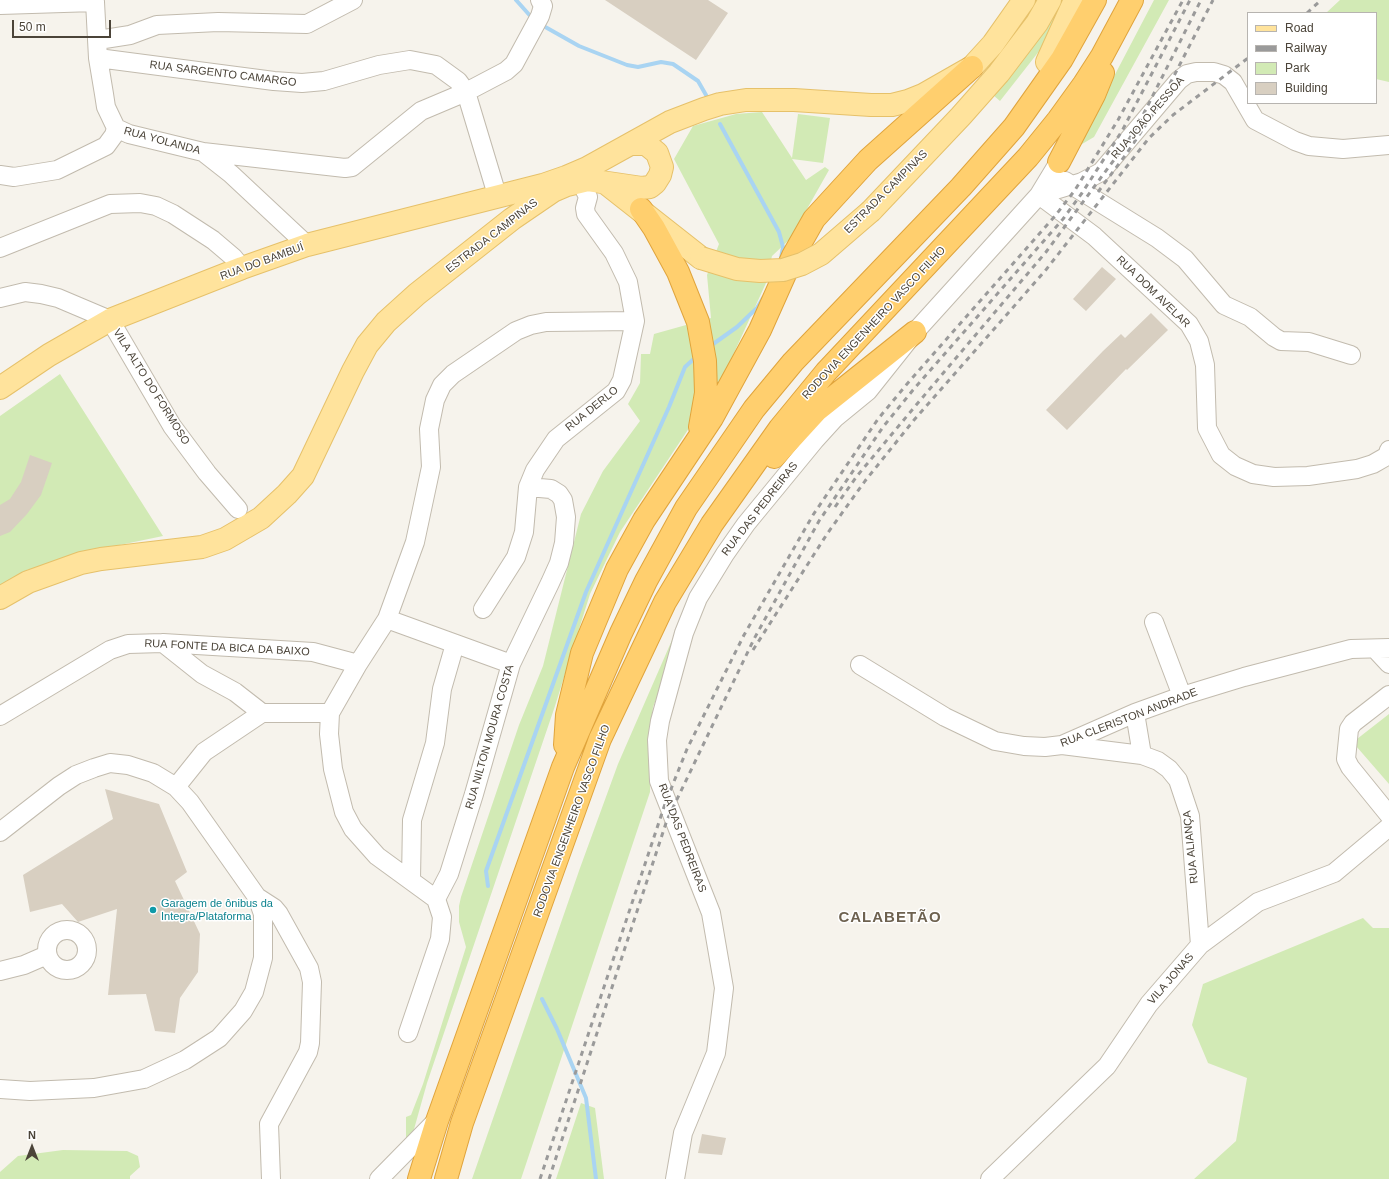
<!DOCTYPE html>
<html>
<head>
<meta charset="utf-8">
<style>
  body { margin:0 }
  #map { position:relative; width:1389px; height:1179px; overflow:hidden; background:#f6f3ec; font-family:Helvetica,sans-serif }
  canvas { display:block }
  .legend { position:absolute; left:1247px; top:12px; width:130px; height:92px; box-sizing:border-box; background:#fff; border:1px solid #b7b4b0; margin:0; padding:5px 7px; list-style:none; font-size:12px; color:#4b4439 }
  .legend li { display:flex; align-items:center; gap:8px; height:20px }
  .legend b { width:20px; border:1px solid #b7b4b0 }
  .north { position:absolute; left:12px; top:1127px; width:40px; height:40px; -webkit-text-stroke:3px #fff; paint-order:stroke; rotate:0deg; font-size:11px; font-weight:700; line-height:16px; text-align:center; color:#4b4439 }
  .north::after { content:''; display:block; margin:auto; width:14px; height:18px; background:#4b4439; clip-path:polygon(50% 0,100% 100%,50% 72%,0 100%) }
  .scale { position:absolute; left:12px; top:20px; width:99px; height:18px; box-sizing:border-box; border:2px solid #4b4439; border-top:0; padding-left:5px; font-size:12px; line-height:14px; white-space:nowrap; color:#4b4439; -webkit-text-stroke:3px #fff; paint-order:stroke }
</style>
</head>
<body>
<div id="map">
<canvas width="1389" height="1179"></canvas>
<ul class="legend">
<li><b style="height:5px;background:#ffe39c"></b>Road</li>
<li><b style="height:5px;background:#9a9a9a"></b>Railway</li>
<li><b style="height:11px;background:#d2eab5"></b>Park</li>
<li><b style="height:11px;background:#d8cfc1"></b>Building</li>
</ul>
<div class="north">N</div>
<div class="scale">50 m</div>
</div>
<script>
const context = document.querySelector('canvas').getContext('2d');
context.lineJoin = 'round';
function fill(path, color) { context.fillStyle = color; context.fill(path, 'evenodd'); }
const poly = rows => new Path2D(rows.map(r => 'M' + r).join(''));
function trace(path, color, width, dash) { context.strokeStyle = color; context.lineWidth = width; context.lineCap = dash ? 'butt' : 'round'; context.setLineDash(dash || []); context.stroke(path); }
function label(font, color, halo, rows, align = 'center') {
  context.font = font + ' Helvetica,sans-serif'; context.lineWidth = 3; context.setLineDash([]); context.textBaseline = 'middle'; context.strokeStyle = halo; context.fillStyle = color; for (const [text, x, y, turn = 0] of rows) {
    context.save(); context.translate(x, y); context.rotate((+turn || 0) * Math.PI / 180); context.textAlign = isNaN(turn) ? turn : align; if (halo) context.strokeText(text, 0, 0); context.fillText(text, 0, 0); context.restore();
  }
}
fill(poly([
  [1060,0,1072,0,1051,36,1000,101,993,95],
  [1154,0,1169,0,1094,137,1077,147],
  [1340,0,1389,0,1389,82,1376,79,1376,13,1326,13],
  [762,112,792,158,798,114,830,118,823,163,792,159,806,180,825,167,829,170,790,239,772,256,766,283,723,377,620,532,590,594,555,706,427,1083,409,1147,406,1147,406,1117,411,1115,423,1084,466,947,459,922,459,906,461,897,519,725,543,666,581,514,603,471,640,421,628,404,640,383,641,354,650,354,654,334,711,318,707,275,719,244,674,159,693,126,736,114],
  [60,374,163,536,91,551,27,570,0,585,0,416],
  [672,640,677,645,653,707,650,744,650,792,521,1179,472,1179,580,868,618,764],
  [1389,714,1389,784,1356,746,1357,739],
  [1363,918,1373,928,1389,928,1389,1179,1194,1179,1236,1141,1247,1078,1208,1063,1192,1025,1203,984],
  [581,1103,595,1108,604,1179,556,1179],
  [63,1150,127,1151,138,1156,140,1167,130,1176,130,1179,0,1179,0,1172,18,1156]
]), '#d2eab5');
trace(poly([
  [516,0,533,19],
  [540,24,579,46,627,65,638,67,661,62,673,64,698,81,706,95],
  [720,124,779,232,783,247,781,258],
  [709,347,737,327,757,308,763,298],
  [488,886,486,871,586,592,669,407,685,367,697,356],
  [542,999,557,1029,586,1098,596,1179]
]), '#a9d4f2', 4);
fill(poly([
  [605,0,708,0,728,13,696,60],
  [1102,267,1116,279,1086,311,1073,299],
  [1151,313,1168,330,1127,370,1126,369,1067,430,1046,410,1103,351,1121,334,1125,338],
  [30,455,52,463,41,495,27,514,10,532,0,536,0,505,10,499,21,482],
  [105,789,159,804,187,872,175,881,200,934,198,972,180,998,175,1033,155,1031,146,994,108,995,117,909,78,922,62,904,30,912,23,875,113,819],
  [702,1134,726,1138,722,1155,698,1153]
]), '#d8cfc1');
const minor = poly([
  [95,2,98,58,104,94,106,107,116,128,129,134,203,152,231,174,307,245],
  [0,5,95,2],
  [98,40,130,35,157,25,218,22,307,24,353,0],
  [98,58,274,81,302,83,324,81,379,65,410,60,436,65,458,81,466,92,497,195],
  [203,152,345,168,352,167,421,111,466,92,506,71,514,64,540,16,543,6,540,0],
  [0,175,14,177,57,170,106,146,114,135,116,128],
  [1065,181,1157,238,1185,259,1224,305,1250,317,1274,337,1281,341,1309,342,1351,355],
  [1039,195,1094,236,1189,324,1199,341,1205,365,1207,428,1221,455,1235,466,1253,474,1274,477,1308,476,1357,469,1373,464,1387,456,1389,450],
  [1039,195,1082,182,1101,172,1179,80,1187,74,1196,72,1214,72,1224,75,1233,82,1255,120,1295,141,1309,146,1343,149,1389,145],
  [0,248,110,204,140,203,156,206,173,214,213,240,233,257,242,268],
  [0,298,25,292,41,294,58,298,110,320,172,426,207,473,238,509],
  [483,609,516,557,524,532,528,487,535,470,556,439,616,391,622,380,635,321,628,282,614,253,586,214,585,208,588,197,580,180],
  [387,619,511,664],
  [1154,622,1182,696],
  [163,643,202,674,235,692,262,713],
  [1376,650,1389,664],
  [358,664,387,619,415,542,431,467,429,429,435,400,442,385,453,374,516,331,531,325,546,322,635,321],
  [860,665,945,717,995,741,1024,746,1045,747,1062,745,1135,713,1182,696,1244,677,1351,649,1389,648],
  [1389,695,1353,723,1349,729,1346,759,1350,767,1389,815],
  [1135,713,1142,755],
  [0,716,110,650,128,644,163,643,313,652,358,664,330,713,329,734,333,769,344,812,353,829,377,856,436,899,442,917,440,939,408,1033],
  [1062,745,1142,755,1158,761,1169,769,1178,780,1190,816,1200,945],
  [176,787,204,752,262,713,330,713],
  [0,832,59,786,76,775,94,768,110,763,128,765,153,773,176,787,190,802,257,897,263,914,263,958,254,992,243,1011,219,1038,185,1060,144,1079,94,1088,30,1091,0,1089],
  [411,880,412,820,435,743,442,689,455,644],
  [257,897,274,908,279,914,309,968,312,982,310,1043,308,1052,269,1124,271,1179],
  [436,899,449,874,474,794,511,664,550,583,559,563,564,543,566,517,563,500,559,494,551,489,528,487],
  '47 950a20 20 0 1 1 40 0a20 20 0 1 1-40 0Z',
  [0,971,24,965,47,955],
  [379,1179,436,1121],
  [675,1179,683,1133,716,1053,724,988,711,913,659,781,657,740,660,721,684,633,698,598,725,554,746,524,815,440,835,418,868,391,915,332,1039,195,1059,162],
  [990,1179,1107,1066,1149,1004,1200,945,1258,902,1334,873,1389,827]
]);
const major = poly([
  [1047,62,1075,0],
  [607,184,701,258],
  [871,211,961,116,999,73,1037,23,1050,0],
  [0,388,49,355,110,320,242,268,307,245,543,185,566,177,587,168,670,122,704,109,720,104,746,100,794,100,871,105,892,105,908,101,923,95,972,67,993,44,1024,0],
  [0,598,28,582,81,563,101,559,202,547,225,539,261,518,287,494,303,476,353,371,367,345,386,322,417,294,512,219,553,191,567,185,588,180,642,188,650,187,655,183,660,175,662,167,657,153,646,144,632,144]
]);
const highway = poly([
  [1059,162,1094,95,1103,73],
  [641,209,654,228,678,272,698,322,705,361,706,393,700,427],
  [774,457,816,411,915,332],
  [565,745,567,715,582,653,617,569,644,520,712,418,760,330,793,256,814,219,868,160,972,67],
  [419,1179,437,1121,563,767,621,633,646,581,686,508,754,409,793,362,961,187,1014,127,1062,59,1095,0],
  [446,1179,462,1123,600,739,665,602,712,524,780,428,826,372,1028,157,1058,120,1084,84,1102,56,1132,0]
]);
trace(minor, '#c2bbae', 20);
trace(major, '#e6c16a', 24);
trace(highway, '#e0a43c', 24);
trace(minor, '#fff', 18);
trace(major, '#ffe39c', 22);
trace(highway, '#ffcf6e', 22);
trace(poly([
  [1307,13,1321,0],
  [1098,192,1127,153,1159,105,1213,0],
  [835,507,857,476,917,404,1046,252,1128,141,1140,121,1201,0],
  [753,650,827,534,865,481,914,420,1045,271,1149,138,1173,115,1248,58],
  [540,1179,665,804,687,749,744,635,813,515,878,419,907,384,1055,216,1075,190,1118,120,1183,0],
  [549,1179,667,820,754,639,819,521,883,427,913,390,1063,219,1082,193,1122,131,1190,0]
]), '#9a9a9a', 3, [5, 5]);
const majorBridge = poly([
  [701,258,737,269,760,271,783,270,802,264,821,254,871,211]
]);
trace(majorBridge, '#e6c16a', 24, []);
trace(majorBridge, '#ffe39c', 22);
for (const [x, y, r, color] of [
  [153,910,4,"#0f9aa8"]
]) { const dot = new Path2D(); dot.arc(x, y, r, 0, 2 * Math.PI); context.fillStyle = color; context.fill(dot); trace(dot, '#fff', 1.5); }
label('11px', '#4b4439', '#fff', [
  ["RUA SARGENTO CAMARGO",223,74,7],
  ["RUA JOÃO PESSOA",1148,118,-49],
  ["RUA YOLANDA",162,141,15],
  ["ESTRADA CAMPINAS",886,192,-45],
  ["ESTRADA CAMPINAS",492,236,-38],
  ["RUA DO BAMBUÍ",262,262,-20],
  ["RUA DOM AVELAR",1153,292,44],
  ["RODOVIA ENGENHEIRO VASCO FILHO",874,323,-47],
  ["VILA ALTO DO FORMOSO",151,387,58],
  ["RUA DERLO",592,409,-39],
  ["RUA DAS PEDREIRAS",760,509,-52],
  ["RUA FONTE DA BICA DA BAIXO",227,648,3],
  ["RUA CLERISTON ANDRADE",1129,718,-21],
  ["RUA NILTON MOURA COSTA",490,737,-74],
  ["RODOVIA ENGENHEIRO VASCO FILHO",572,821,-70],
  ["RUA DAS PEDREIRAS",682,838,69],
  ["RUA ALIANÇA",1191,847,-96],
  ["VILA JONAS",1171,979,-49]
]);
label('11px', '#0d838f', '#fff', [
  ["Garagem de ônibus da",161,904],
  ["Integra/Plataforma",161,917]
], 'left');
context.letterSpacing = '1px';
label('bold 15px', '#6e6250', '#fff', [
  ["CALABETÃO",890,918]
]);
context.letterSpacing = '0px';
</script>
</body>
</html>
